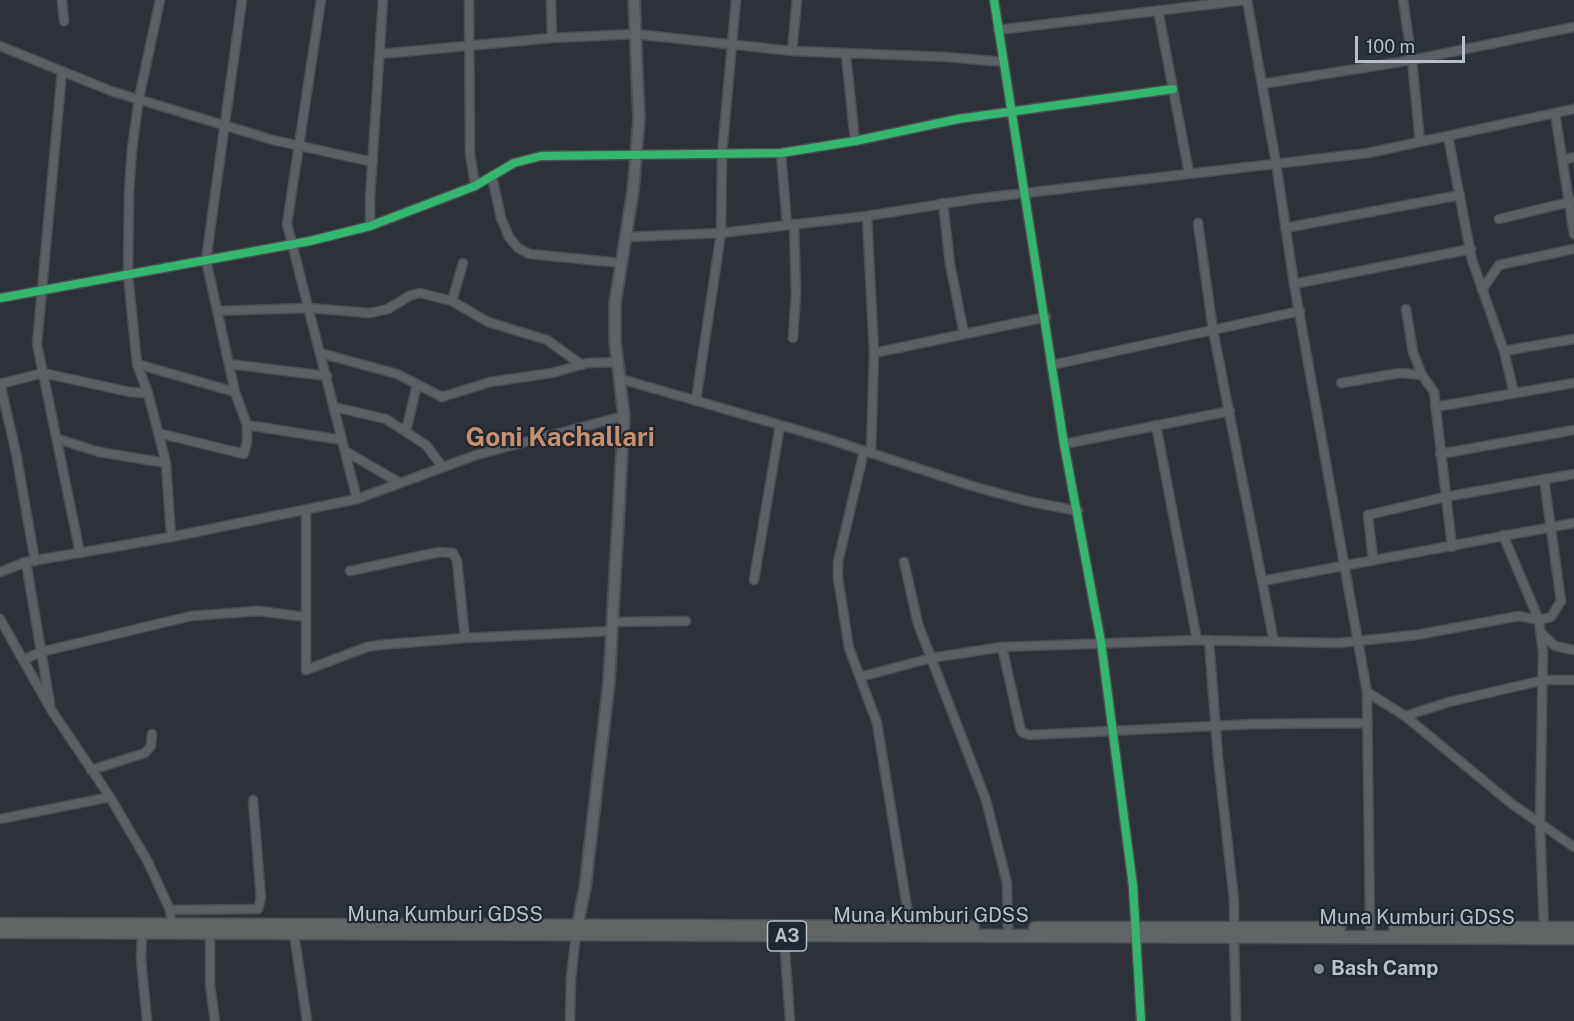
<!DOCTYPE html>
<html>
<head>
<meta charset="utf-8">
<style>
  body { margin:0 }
  #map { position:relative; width:1574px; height:1021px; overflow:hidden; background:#2c3238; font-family:"Public Sans",sans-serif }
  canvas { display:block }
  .scale { position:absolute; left:1355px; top:36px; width:110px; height:27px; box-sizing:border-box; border:3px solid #b7bfc7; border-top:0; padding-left:8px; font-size:18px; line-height:21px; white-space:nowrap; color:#b7bfc7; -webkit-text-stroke:4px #202931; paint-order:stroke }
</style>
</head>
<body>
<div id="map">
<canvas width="1574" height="1021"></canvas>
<div class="scale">100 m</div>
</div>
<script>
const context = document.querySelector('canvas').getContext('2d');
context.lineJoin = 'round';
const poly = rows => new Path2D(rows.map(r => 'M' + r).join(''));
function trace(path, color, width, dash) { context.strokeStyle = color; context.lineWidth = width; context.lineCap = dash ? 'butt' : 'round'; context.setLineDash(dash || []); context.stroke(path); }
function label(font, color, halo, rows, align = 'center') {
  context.font = font + ' "Public Sans",sans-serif'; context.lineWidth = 4.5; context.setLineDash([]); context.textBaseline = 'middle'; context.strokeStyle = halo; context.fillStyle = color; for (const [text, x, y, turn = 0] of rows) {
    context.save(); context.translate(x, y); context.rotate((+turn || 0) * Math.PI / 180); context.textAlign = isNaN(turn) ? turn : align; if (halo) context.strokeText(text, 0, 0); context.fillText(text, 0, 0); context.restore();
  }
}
const minor = poly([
  [62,0,64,21],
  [160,0,139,98,132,149,129,192,128,275,137,364,148,393,166,463,171,537],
  [321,0,287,224,357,499],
  [469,0,470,153,475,186],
  [551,0,552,38],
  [994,0,1064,444,1101,642,1133,886,1141,1021],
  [1247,0,1276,163,1294,284,1367,692,1370,928],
  [1403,0,1412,60,1420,142],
  [1158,10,1189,173],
  [998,30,1246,0],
  [0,46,111,91,273,140,373,162],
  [792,51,797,0],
  [380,54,552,38,635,34,792,51,947,57,1004,62],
  [846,55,855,141],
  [62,71,37,344,80,553],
  [1262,84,1412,60,1574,27],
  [1555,113,1574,234],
  [1448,136,1472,260,1504,351,1514,393],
  [781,153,787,225],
  [1563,160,1574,157],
  [492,176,501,218,509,237,518,248,530,254,621,263],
  [943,203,950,264,964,334],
  [867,216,874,353,871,453],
  [1499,219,1574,201],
  [1198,223,1213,330,1274,642],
  [370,226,370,198,383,0],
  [1285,228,1460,195],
  [626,237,721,233,867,216,974,199,1368,153,1574,109],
  [1294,284,1471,249],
  [1482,290,1499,265,1574,249],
  [0,298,310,241,370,226,475,186,514,163,541,156,781,153,855,141,958,119,1173,89],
  [452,301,463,263],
  [1406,309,1413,352,1422,375,1434,392,1452,547],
  [217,311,308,308,370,313,388,309,409,296,420,293,452,301,488,322,547,340,582,365],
  [793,338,796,293,794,224],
  [1504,351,1574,339],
  [320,353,397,374,442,397,490,382,552,373,587,363,617,362],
  [874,353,1046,317],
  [137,364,235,392],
  [229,364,327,376],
  [1052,365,1300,311],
  [621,379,825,438,972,486,1027,501,1078,511],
  [0,383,16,453,35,561],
  [1341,383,1400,373,1422,375],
  [0,384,43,373,130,392,148,393],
  [696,400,721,233,722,154,736,0],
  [334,407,386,419,426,445,442,466],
  [1435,407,1574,383],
  [247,425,342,440],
  [1156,425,1197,640],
  [406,431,417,385],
  [158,433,244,454,247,442,247,425,235,392,206,260,242,0],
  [58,439,99,452,166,463],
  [1064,444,1230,411],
  [345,451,400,483],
  [864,451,838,562,838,578,849,648,877,723,908,913,907,927],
  [1440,454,1574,430],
  [306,510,306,670,367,647,379,645,465,638,612,631],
  [1503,535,1539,620,1551,617,1561,601,1544,479],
  [1373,559,1368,515,1445,497,1574,474],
  [26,562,50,704],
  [904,562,918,624,986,800,1007,883,1008,928],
  [350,571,439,552,453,553,457,561,465,638],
  [0,572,26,562,171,537,357,499,476,455,624,416],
  [754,580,780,425],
  [1262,581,1574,523],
  [0,619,52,711,110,797,148,862,170,910,172,930],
  [612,622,686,621],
  [1542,634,1555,646,1574,650],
  [1209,640,1218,757,1234,900,1234,927],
  [1002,647,1020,727,1022,732,1029,735,1254,724,1368,723],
  [23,660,41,652,191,616,258,611,306,617],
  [860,677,931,658,1002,647,1197,640,1338,643,1416,635,1519,616,1539,620,1543,652,1540,826,1544,928],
  [1367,692,1405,716,1512,804,1574,847],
  [1405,716,1449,702,1544,680,1574,680],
  [91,770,145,753,151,746,152,734],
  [0,819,110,797],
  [170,910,258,909,261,898,253,800],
  [142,933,141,959,147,1021],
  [210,934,210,985,215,1021],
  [294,934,307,1021],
  [784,936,790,1021],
  [1234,937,1236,1021],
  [570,1021,571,978,576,934]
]);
const major = poly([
  [576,933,585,888,609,682,624,416,615,341,615,303,633,191,639,119,634,0]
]);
const highway = poly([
  [0,924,973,927],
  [1035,928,1339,928],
  [1395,928,1574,928],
  [0,932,1574,938]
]);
trace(minor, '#4a4e52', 11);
trace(major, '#4a4f54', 14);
trace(highway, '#494e53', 15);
trace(minor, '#5c6065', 8);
trace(major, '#5e6367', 10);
trace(highway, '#616465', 12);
trace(poly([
  [994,0,1064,444,1101,642,1133,886,1141,1021],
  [0,298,310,241,370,226,475,186,514,163,541,156,781,153,855,141,958,119,1173,89]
]), '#33b770', 8);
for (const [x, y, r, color] of [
  [1319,969,6,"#868e95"]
]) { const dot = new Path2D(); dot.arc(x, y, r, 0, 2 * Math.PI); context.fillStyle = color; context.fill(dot); trace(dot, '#202931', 2); }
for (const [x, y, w] of [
  [787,936,39]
]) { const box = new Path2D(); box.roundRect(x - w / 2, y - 15, w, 30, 4.5); context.fillStyle = '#202931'; context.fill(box); trace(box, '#b7bfc7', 1.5); }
label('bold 18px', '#b7bfc7', null, [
  ["A3",787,936]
]);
label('20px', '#b7bfc7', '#202931', [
  ["Muna Kumburi GDSS",445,915],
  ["Muna Kumburi GDSS",931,916],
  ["Muna Kumburi GDSS",1417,918]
]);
label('bold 20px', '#b7bfc7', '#202931', [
  ["Bash Camp",1331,969]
], 'left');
label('bold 26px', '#c88f71', '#202931', [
  ["Goni Kachallari",560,438]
]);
</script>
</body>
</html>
